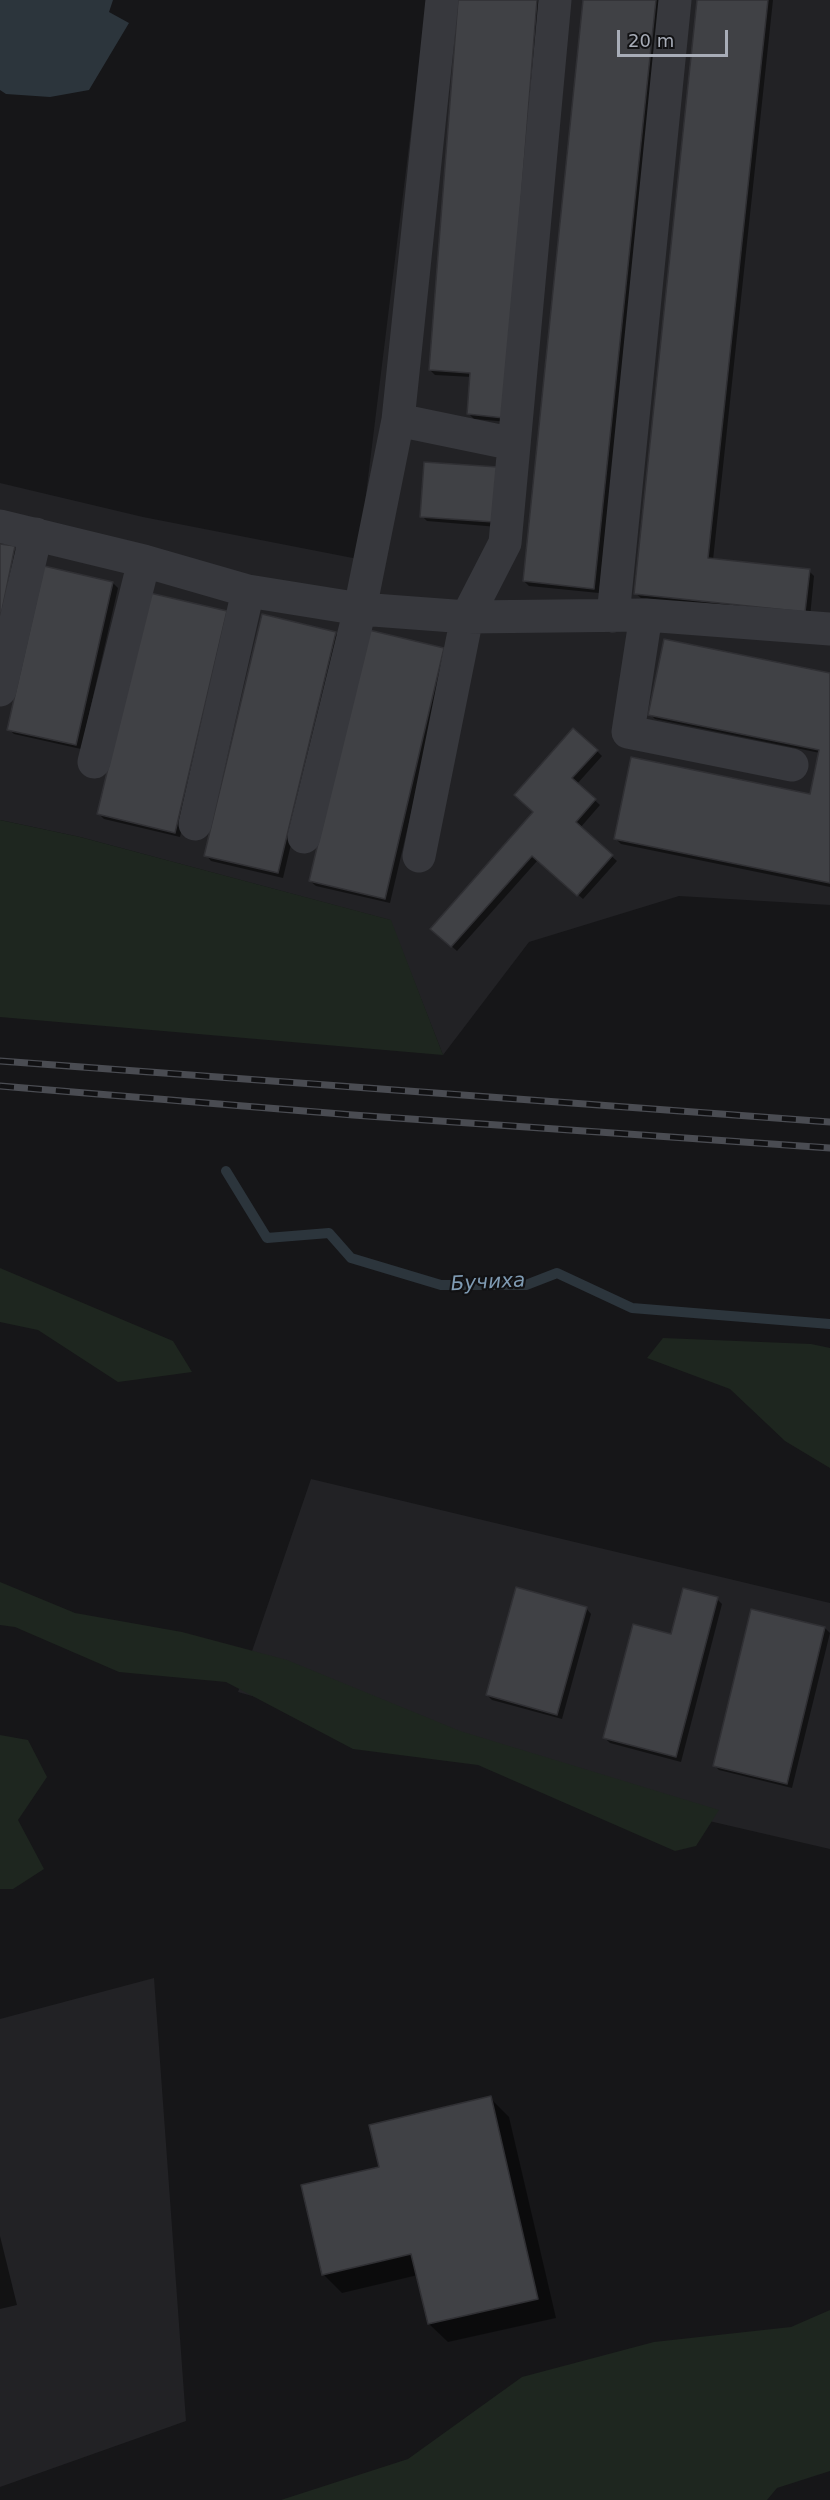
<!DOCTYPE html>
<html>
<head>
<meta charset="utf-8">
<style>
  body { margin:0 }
  #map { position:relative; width:830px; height:2500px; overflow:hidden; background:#161618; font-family:"DejaVu Sans",sans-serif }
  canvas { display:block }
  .scale { position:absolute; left:617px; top:30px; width:111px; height:27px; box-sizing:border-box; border:3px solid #a8adb8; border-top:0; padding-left:8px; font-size:18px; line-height:21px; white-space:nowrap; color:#a8adb8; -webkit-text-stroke:4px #111113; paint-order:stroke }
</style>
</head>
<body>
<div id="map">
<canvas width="830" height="2500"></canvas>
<div class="scale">20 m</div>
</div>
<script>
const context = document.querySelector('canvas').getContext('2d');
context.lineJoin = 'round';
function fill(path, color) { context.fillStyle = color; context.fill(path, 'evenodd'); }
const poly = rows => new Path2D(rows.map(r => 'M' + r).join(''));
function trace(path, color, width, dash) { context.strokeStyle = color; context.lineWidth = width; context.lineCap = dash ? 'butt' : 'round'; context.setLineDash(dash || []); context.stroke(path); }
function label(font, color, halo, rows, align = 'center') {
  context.font = font + ' "DejaVu Sans",sans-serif'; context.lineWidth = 4.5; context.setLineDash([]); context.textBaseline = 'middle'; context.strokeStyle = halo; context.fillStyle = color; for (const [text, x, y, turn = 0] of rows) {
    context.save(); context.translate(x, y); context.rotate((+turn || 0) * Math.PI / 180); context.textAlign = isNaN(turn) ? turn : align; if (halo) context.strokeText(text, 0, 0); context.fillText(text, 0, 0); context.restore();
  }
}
fill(poly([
  [427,0,830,0,830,905,679,896,529,942,443,1055,390,920,80,837,0,820,0,483,143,517,358,559],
  [311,1479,830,1603,830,1849,627,1802,238,1692],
  [154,1978,186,2421,0,2487,0,2019]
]), '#222225');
fill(poly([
  [0,820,80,837,391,920,443,1055,0,1017],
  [0,1268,173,1341,192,1372,118,1382,38,1330,0,1322],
  [663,1338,811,1344,830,1348,830,1468,785,1441,730,1389,647,1358],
  [0,1582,75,1613,182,1632,287,1660,460,1731,719,1810,696,1846,675,1851,478,1765,353,1749,226,1682,119,1672,15,1627,0,1625],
  [0,1735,28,1740,47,1777,18,1820,44,1869,13,1889,0,1889],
  [830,2310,830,2471,777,2488,767,2500,281,2500,408,2459,522,2377,654,2342,791,2327]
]), '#1e261f');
fill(poly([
  [0,0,113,0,109,12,129,23,89,90,50,97,6,94,0,90]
]), '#2c353c');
fill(poly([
  [459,0,542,0,509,422,474,419,469,414,472,377,435,375,430,370],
  [585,0,661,0,599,593,529,586,524,581],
  [699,0,773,0,713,560,809,571,814,576,810,617,641,598,635,593],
  [426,463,498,527,427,521,422,516],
  [0,545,14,548,19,553,0,648],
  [113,583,118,588,81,749,14,734,9,729],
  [231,618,180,837,104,819,99,814],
  [335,633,340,638,283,878,211,861,206,855],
  [443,650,448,655,390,903,316,886,310,881],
  [830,675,830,887,621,844,616,839,811,796,820,753,655,719,650,714],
  [597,751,602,756,577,784,600,805,580,828,617,861,583,899,538,860,457,951,432,929],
  [717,1599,722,1604,681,1762,610,1743,605,1738,672,1636],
  [586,1608,591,1614,562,1719,492,1700,487,1695],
  [825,1628,830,1633,792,1788,719,1770,714,1765],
  [490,2098,509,2117,556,2318,448,2342,429,2324,418,2275,342,2293,323,2274,381,2169],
  [0,2236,17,2305,0,2309]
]), '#0007');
trace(poly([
  [226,1171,267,1238,329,1233,351,1258,441,1285,526,1285,557,1273,632,1308,830,1324]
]), '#2c353c', 10);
const building = poly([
  [458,0,537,0,504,418,467,414,470,373,429,370,458,0],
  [583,0,656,0,594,589,523,581,583,0],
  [697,0,768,0,708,558,810,569,805,612,634,594,697,0],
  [424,462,498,467,494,522,420,517,424,462],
  [0,544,15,546,0,620,0,544],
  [44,566,113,582,76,745,7,730,44,566],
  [150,593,227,611,175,833,97,814,150,593],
  [262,614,336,632,278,873,204,856,262,614],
  [369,630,444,648,385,899,309,881,369,630],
  [664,639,830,673,830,883,614,839,631,757,810,794,819,750,648,715,664,639],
  [573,728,598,750,572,778,596,799,576,822,613,855,577,896,532,856,451,947,430,929,533,812,514,795,573,728],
  [516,1587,587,1607,557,1715,486,1695,516,1587],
  [683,1588,718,1597,676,1757,603,1738,633,1624,671,1634,683,1588],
  [751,1609,825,1627,787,1784,713,1766,751,1609],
  [491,2096,538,2299,428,2324,411,2254,322,2275,301,2185,379,2167,369,2125,491,2096]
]);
fill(building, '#404145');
trace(building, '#303034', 1.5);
trace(poly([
  [398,420,442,0],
  [0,526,144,561,248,591,360,609,467,617,646,615,830,629],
  [646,615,628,732,792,765],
  [613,616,675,0],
  [0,690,36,534],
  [94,762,144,561],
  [195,824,248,591],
  [304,837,360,609,398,420,514,444],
  [419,856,467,617,505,543,555,0]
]), '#37383d', 33);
const rail = poly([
  [0,1061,830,1122],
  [0,1086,353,1115,830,1148]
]);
trace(rail, '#4a4c52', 7);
trace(rail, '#111113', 4.5, [14]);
label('italic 20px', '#7f9bb3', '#111113', [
  ["Бучиха",488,1283,-3]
]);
</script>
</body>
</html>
